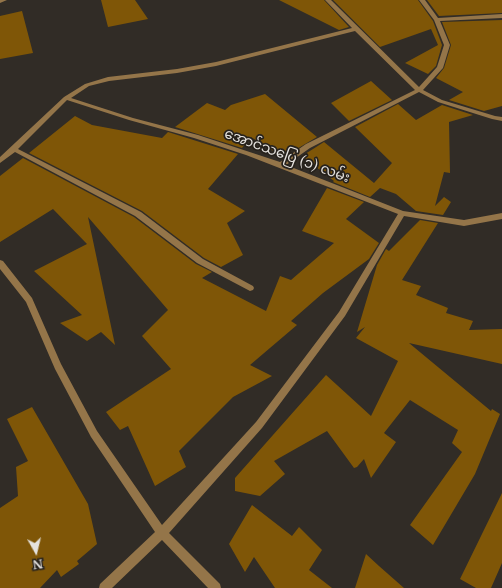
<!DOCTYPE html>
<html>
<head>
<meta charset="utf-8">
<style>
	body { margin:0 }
	#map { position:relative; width:502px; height:588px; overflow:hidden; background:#312c26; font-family:"Libre Baskerville",serif }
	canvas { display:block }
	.north { position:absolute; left:16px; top:532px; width:40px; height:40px; -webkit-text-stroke:3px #27221c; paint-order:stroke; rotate:172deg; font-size:11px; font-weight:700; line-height:16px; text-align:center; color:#e5e2de }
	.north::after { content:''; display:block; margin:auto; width:14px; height:18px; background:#e5e2de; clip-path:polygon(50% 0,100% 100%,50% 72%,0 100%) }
</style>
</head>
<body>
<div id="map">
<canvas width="502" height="588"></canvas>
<div class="north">N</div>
</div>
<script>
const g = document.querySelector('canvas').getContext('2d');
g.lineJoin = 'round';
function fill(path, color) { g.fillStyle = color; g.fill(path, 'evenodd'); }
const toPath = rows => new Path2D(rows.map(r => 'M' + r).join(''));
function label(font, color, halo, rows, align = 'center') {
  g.font = font + ' "Libre Baskerville","Noto Sans Myanmar",serif'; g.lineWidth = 3.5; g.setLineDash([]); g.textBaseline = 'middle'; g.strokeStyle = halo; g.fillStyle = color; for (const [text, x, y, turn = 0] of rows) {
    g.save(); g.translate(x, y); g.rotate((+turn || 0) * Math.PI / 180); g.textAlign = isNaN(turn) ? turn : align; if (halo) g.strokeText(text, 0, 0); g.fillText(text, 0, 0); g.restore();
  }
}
fill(toPath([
	[101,0,135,0,148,19,108,27],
	[279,0,324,0,349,27,339,30],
	[333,0,418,0,433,21,442,45,436,66,428,74,405,63,438,45,431,29,380,47],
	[427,0,502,0,502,13,439,16],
	[22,11,33,53,0,59,0,16],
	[502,20,502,106,484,111,449,100,463,92,436,78,444,68,451,45,442,22],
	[371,81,392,100,349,121,331,103],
	[265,94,317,137,295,150,292,148,280,155,251,137,242,148,175,127,207,103,225,110,231,105],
	[398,104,416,120,442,105,473,115,449,122,450,173,444,172,435,206,444,197,451,202,443,215,416,211,396,194,380,188,370,197,333,182,334,181,302,156,324,142,374,183,392,163,355,127],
	[75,116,92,125,162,138,168,132,238,154,208,189,245,211,227,223,243,255,221,267,204,258,142,211,29,153],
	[23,158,134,217,196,264,212,272,202,278,266,311,280,276,291,280,334,243,302,231,327,188,364,202,346,219,379,243,369,259,323,293,291,321,297,325,250,365,272,376,233,397,179,451,186,467,155,486,128,426,120,430,106,412,171,369,142,336,168,310,88,217,115,345,101,332,87,341,60,323,82,315,34,271,87,244,53,209,0,242,0,176],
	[420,220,438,223,402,280,421,286,416,295,448,308,446,313,473,321,469,330,502,329,502,364,409,343,491,411,492,409,500,414,475,474,433,545,410,525,462,452,452,443,458,430,410,400,384,433,396,442,371,478,364,459,357,467,354,468,327,431,274,461,285,474,260,496,235,491,235,478,326,375,371,416,398,361,356,338,365,327,357,332,377,265,386,249,389,251],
	[32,407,88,504,97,544,77,561,79,564,61,577,57,570,40,588,0,588,0,508,18,496,16,467,28,461,7,419],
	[502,493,502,563,491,588,476,588,460,579],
	[252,505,292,536,299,527,322,550,309,570,332,588,275,588,254,557,245,572,229,544],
	[366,554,379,566,404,588,355,588]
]), '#7f5607');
fill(toPath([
	[0,0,7,0,0,3,0,0],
	[325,0,331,0,419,87,437,67,444,45,434,20,419,0,425,0,438,18,502,14,502,18,440,21,450,45,443,68,423,90,442,100,495,116,502,117,502,121,492,119,438,102,419,92,310,148,286,165,403,211,464,220,502,213,502,219,464,226,404,216,345,316,262,428,169,533,220,584,221,588,208,588,162,540,112,588,99,588,100,584,155,532,91,437,55,369,26,302,0,269,0,260,3,261,32,298,61,364,97,431,162,525,256,422,339,312,398,214,246,155,194,138,129,120,67,100,18,149,141,212,203,259,253,286,254,288,253,290,250,291,197,263,135,216,15,152,0,163,0,157,64,97,85,84,108,77,177,69,216,62,352,28,325,0],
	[355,31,415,90,306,144,280,162,198,135,133,118,71,98,89,86,109,81,177,73,216,66,355,31]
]), '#947549');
label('14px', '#e5e2de', '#27221c', [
	["အောင်သပြေ (၁) လမ်း",287,156,20]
]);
</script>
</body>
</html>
